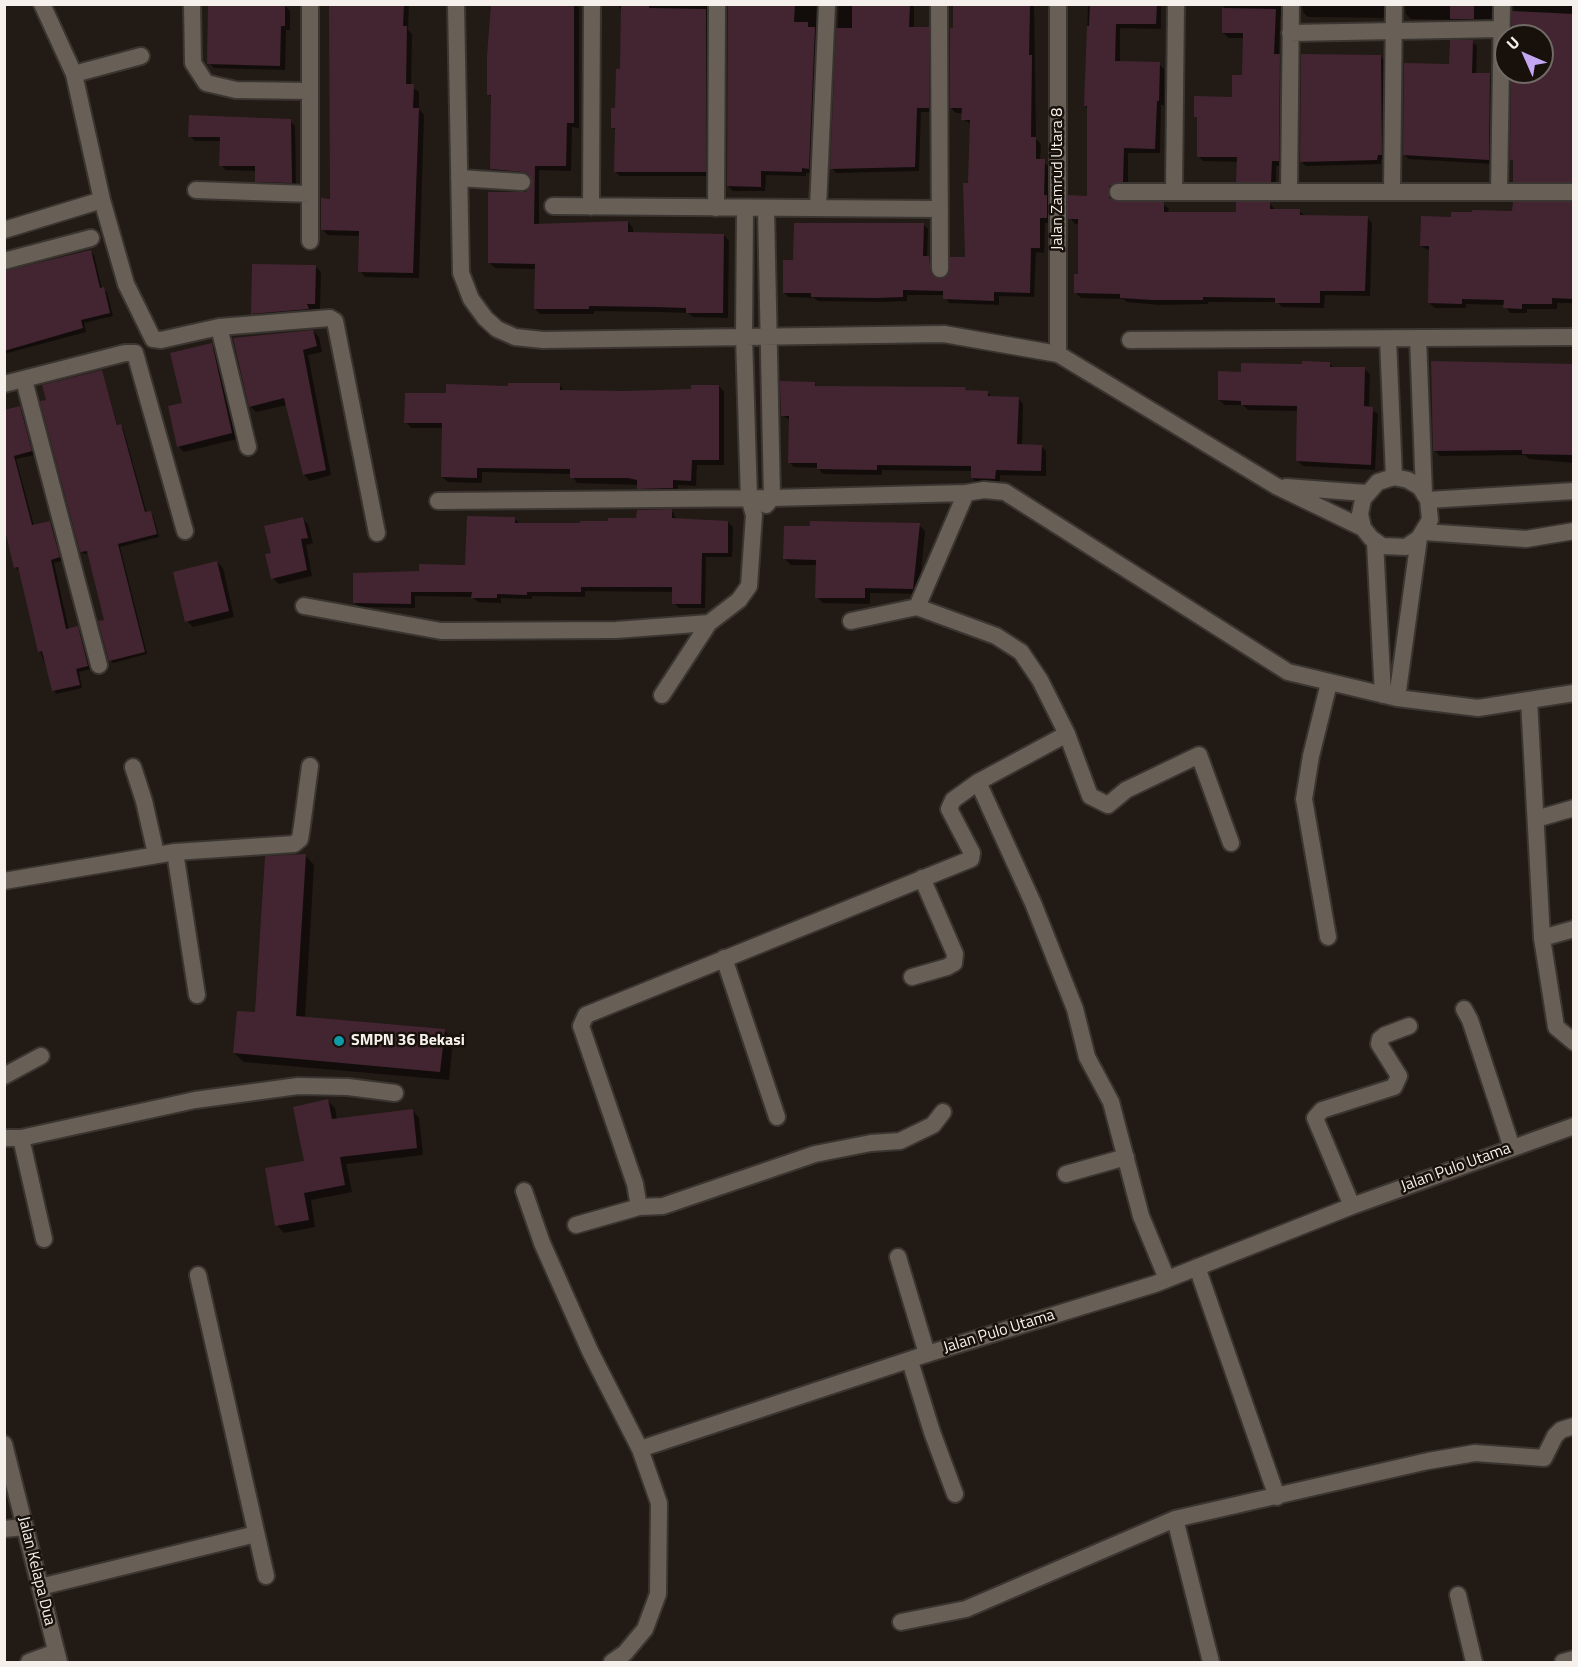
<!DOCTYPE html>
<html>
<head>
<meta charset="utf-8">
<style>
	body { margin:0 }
	#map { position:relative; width:1578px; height:1667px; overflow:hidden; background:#221a14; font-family:"Titillium Web",sans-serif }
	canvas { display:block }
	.frame { position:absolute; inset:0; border:6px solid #f5f0eb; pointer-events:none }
	.north { position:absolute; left:1494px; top:24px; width:60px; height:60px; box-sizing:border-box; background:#18110b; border:2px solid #706a65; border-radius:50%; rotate:315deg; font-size:16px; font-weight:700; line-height:24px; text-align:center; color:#f5f0eb }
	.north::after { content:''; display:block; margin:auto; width:21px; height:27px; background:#c3a7f2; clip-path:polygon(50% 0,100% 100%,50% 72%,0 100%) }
</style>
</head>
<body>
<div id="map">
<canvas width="1578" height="1667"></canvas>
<div class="frame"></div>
<div class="north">U</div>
</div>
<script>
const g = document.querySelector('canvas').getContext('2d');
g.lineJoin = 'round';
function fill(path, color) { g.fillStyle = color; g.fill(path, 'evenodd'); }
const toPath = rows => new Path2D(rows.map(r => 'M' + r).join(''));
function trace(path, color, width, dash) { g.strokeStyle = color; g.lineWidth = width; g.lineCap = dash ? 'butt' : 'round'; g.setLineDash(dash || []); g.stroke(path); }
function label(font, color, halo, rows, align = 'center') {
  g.font = font + ' "Titillium Web",sans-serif'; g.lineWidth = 5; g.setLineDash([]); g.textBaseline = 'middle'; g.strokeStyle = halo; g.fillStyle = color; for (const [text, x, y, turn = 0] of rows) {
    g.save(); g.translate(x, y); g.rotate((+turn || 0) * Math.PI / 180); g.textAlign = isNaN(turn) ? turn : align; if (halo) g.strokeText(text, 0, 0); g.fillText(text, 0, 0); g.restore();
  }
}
fill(toPath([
	[210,4,284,4,290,11,290,30,286,30,285,70,214,68,209,63],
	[330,4,409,4,408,30,412,34,411,86,419,92,419,109,424,115,419,278,365,277,360,271,360,236,328,235,322,229,331,200],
	[492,4,575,4,579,8,579,128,572,127,571,171,539,170,539,225,628,222,633,228,633,234,724,235,729,241,728,318,693,317,688,313,661,312,594,311,594,314,540,314,535,309,536,269,495,268,490,263,534,182,530,176,497,174,491,169,493,99,488,94,488,56],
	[617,4,712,4,710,176,620,176,615,171,616,131,612,127,621,70,622,11],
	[729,4,822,4,813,173,806,173,806,176,766,175,765,191,733,191,728,186],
	[839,4,914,4,914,29,928,29,933,34,933,112,921,112,919,171,836,173,832,168],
	[955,4,1034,4,1036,139,1041,144,1040,161,1049,166,1049,198,1052,201,1052,223,1045,223,1044,253,1036,252,1034,297,999,296,999,305,949,303,944,295,907,295,907,301,882,302,818,301,814,298,789,297,784,293,795,261,923,224,928,229,927,258,934,263,935,278,939,281,950,276,967,259,971,124,963,119,963,113,956,113,951,108],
	[1088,4,1161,4,1161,29,1120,28,1120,63,1159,64,1164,69,1164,105,1161,105,1160,153,1128,153,1128,187,1114,191,1114,202,1163,204,1169,209,1168,214,1237,214,1270,204,1275,209,1299,211,1305,216,1367,217,1372,223,1370,296,1325,295,1324,308,1282,307,1277,302,1208,302,1208,304,1159,305,1127,302,1123,299,1081,298,1076,293,1079,275,1080,224,1075,224,1070,218,1088,197,1088,109,1085,106],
	[1224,4,1287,4,1285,17,1280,17,1279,55,1285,61,1283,166,1276,166,1276,186,1243,186,1238,181,1238,162,1203,161,1198,156,1199,120,1196,116,1233,99,1243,76,1244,38,1229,38,1223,33],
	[1302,4,1389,4,1388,18,1308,17,1303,12],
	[1405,4,1497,4,1496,23,1457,24,1453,20,1411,19,1406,14],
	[1514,4,1574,4,1574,186,1520,186,1515,181,1515,163,1512,160,1513,72,1542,72,1542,36,1513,36],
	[1472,42,1477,46,1476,75,1490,75,1494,80,1493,164,1409,159,1404,155,1451,65],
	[1380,56,1385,61,1386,159,1381,159,1381,164,1306,166,1301,161],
	[290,121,295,126,296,187,261,186,256,181,256,171,226,170,221,165,221,141,195,141,190,136],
	[1574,204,1574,303,1557,303,1557,309,1527,309,1527,313,1510,313,1505,305,1466,304,1466,308,1435,308,1429,303,1430,251,1421,246,1452,219],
	[91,252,94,255,102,289,107,292,113,316,84,323,86,332,4,354,4,272],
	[315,266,321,272,320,309,312,309,313,315,258,319,252,313],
	[313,331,319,337,322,352,308,355,331,475,310,481,304,475,287,405,256,412,250,406],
	[212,345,218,351,237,439,184,452,178,446,184,404],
	[1329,363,1334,368,1364,369,1370,374,1369,408,1378,414,1375,470,1303,466,1297,460,1298,411,1248,410,1243,405,1225,405,1219,400,1243,373],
	[1574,364,1574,463,1529,459,1525,455,1440,456,1434,450,1524,365],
	[102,371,118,426,123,428,147,514,153,515,159,537,120,547,147,654,113,663,110,660,106,621,89,553,84,554,82,552],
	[814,383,819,388,965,389,968,392,987,392,993,398,1018,398,1023,404,1022,446,1041,446,1046,451,1046,476,1000,475,1000,483,978,483,972,478,972,471,882,470,882,475,823,474,818,468,794,467,789,462,791,421,782,415],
	[559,384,565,392,692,391,719,386,724,392,724,465,697,465,696,486,678,485,678,493,644,494,639,485,577,483,571,474,482,472,482,483,448,482,442,477,443,428,411,428,406,422,448,395],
	[4,405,7,411,20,408,23,412,35,455,16,459,34,526,50,522,53,526,62,561,54,563,69,630,77,628,81,631,91,669,79,672,82,688,56,694,40,651,19,571,15,567,4,530],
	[672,511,677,520,728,522,733,527,732,557,706,557,705,608,679,608,674,603,674,592,585,591,585,597,532,596,532,599,501,598,501,603,478,602,472,597,415,596,415,608,359,607,354,602,421,572,467,566,514,518,519,523,582,525,638,519],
	[302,518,308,524,313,543,306,545,312,576,279,584,273,578,272,554],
	[919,525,925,531,919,594,870,593,870,604,823,603,817,597,818,565,791,565,785,559],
	[217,562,223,568,234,617,193,627,187,621],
	[305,855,314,865,305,1018,444,1030,453,1039,449,1080,244,1062,234,1053,256,1014],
	[328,1101,335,1108,337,1120,412,1110,419,1118,423,1155,346,1164,352,1192,311,1200,315,1227,284,1233,277,1225,306,1162]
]), '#0007');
fill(toPath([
	[208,4,285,5,285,26,281,26,280,66,207,64],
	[329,4,404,4,403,26,407,26,406,84,414,84,413,108,419,108,413,273,358,272,359,231,321,230,321,198,330,199],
	[491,4,574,4,574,123,567,123,566,166,535,166,534,224,628,221,628,232,724,234,723,313,686,313,686,308,655,307,589,306,589,309,534,309,535,264,488,263,488,192,526,192,532,182,528,174,523,172,490,169,491,95,487,95,487,56],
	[621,4,649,4,649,8,706,9,706,172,614,172,615,128,611,128,611,108,615,108,616,69,620,69],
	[728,4,795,4,794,22,808,22,808,27,815,27,809,169,802,168,802,172,761,171,761,187,727,186],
	[852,4,910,4,909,27,929,27,929,108,917,108,915,167,830,169,836,28,852,28],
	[953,4,1030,4,1029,55,1032,55,1031,137,1036,137,1036,159,1045,159,1044,195,1047,195,1047,218,1040,218,1040,248,1031,248,1030,293,994,292,994,301,943,299,943,291,903,290,903,297,876,298,811,297,811,293,783,293,783,260,793,260,794,223,924,223,923,256,929,256,931,274,939,279,949,274,950,257,965,257,963,183,968,183,970,120,961,120,962,108,950,108,950,28,953,28],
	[1090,4,1157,4,1156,24,1116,24,1115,61,1160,62,1159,101,1157,101,1155,149,1124,148,1123,182,1109,186,1109,198,1118,202,1164,202,1164,212,1236,212,1236,202,1270,202,1270,209,1300,209,1300,215,1368,216,1365,291,1320,291,1320,303,1275,303,1275,298,1203,297,1203,300,1153,300,1120,298,1120,294,1074,293,1074,274,1078,274,1078,219,1068,219,1068,195,1087,196,1087,106,1084,106,1087,26,1089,26],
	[1450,4,1474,4,1474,19,1450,19],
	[1222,8,1276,9,1274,54,1280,54,1279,161,1272,161,1271,182,1236,182,1237,157,1197,157,1197,117,1194,117,1194,96,1232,97,1232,75,1242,75,1243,33,1222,33],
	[1512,11,1574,14,1574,182,1513,182,1513,160,1510,160,1511,74,1542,72,1542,36,1512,36],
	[1450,40,1473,40,1472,73,1490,73,1489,160,1403,155,1404,63,1449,64],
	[1301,54,1381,55,1382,155,1378,155,1377,160,1300,162],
	[189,115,291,119,292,183,255,182,255,166,219,166,220,137,188,137],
	[1513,202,1574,202,1574,299,1552,298,1552,304,1522,304,1522,309,1503,308,1504,300,1462,299,1462,304,1428,303,1429,246,1420,246,1421,216,1451,217,1451,212,1472,212,1472,210,1512,211],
	[91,250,100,288,104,287,110,313,81,320,83,328,4,351,4,271],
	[252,264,316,265,315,304,307,304,309,309,251,314],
	[313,330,317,346,303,350,326,470,303,475,284,398,249,407,233,338],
	[212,343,232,433,177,447,168,406,182,403,170,353],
	[1302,361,1330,362,1330,367,1365,367,1364,406,1373,407,1371,465,1296,461,1297,406,1241,405,1241,401,1218,400,1218,371,1241,372,1241,363,1302,364],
	[1431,361,1574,364,1574,455,1522,454,1522,450,1433,451],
	[102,370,117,425,121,424,145,512,151,511,157,534,118,544,145,652,109,661,98,621,104,620,87,551,80,552,40,401,46,400,42,385],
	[780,381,815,382,815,386,966,387,965,390,988,391,988,396,1019,397,1017,444,1042,445,1041,471,996,470,995,479,971,478,971,466,877,465,877,470,817,469,817,463,788,463,789,416,781,416],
	[508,383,560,383,560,390,625,391,691,389,691,385,719,385,719,460,692,460,691,481,673,480,673,488,637,489,637,480,628,478,570,478,570,469,477,468,477,478,441,477,442,423,404,423,405,393,446,393,446,384,508,386],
	[20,406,32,451,14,456,32,525,50,521,60,557,51,560,66,629,78,626,88,666,76,669,80,685,52,691,42,651,38,652,18,567,14,568,4,527,4,410],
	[672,509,672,518,728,521,728,553,702,553,701,604,672,604,672,587,581,587,581,592,527,592,527,595,497,594,497,598,471,598,472,592,411,592,411,604,353,603,353,573,419,571,419,564,465,565,467,516,515,517,515,523,580,523,580,521,608,521,608,518,636,518,637,510],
	[303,517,308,538,301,539,307,570,271,579,265,554,271,553,264,526],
	[810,521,920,523,913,589,865,588,865,598,815,598,816,560,783,559,784,526,810,526],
	[217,561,229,611,185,622,173,572],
	[306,854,296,1016,445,1029,440,1072,233,1053,237,1011,255,1012,265,856],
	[328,1099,332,1119,413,1109,417,1148,340,1157,345,1185,304,1193,309,1220,275,1226,265,1168,304,1161,293,1107]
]), '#432532');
const minor = toPath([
	[42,4,74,74,102,200,126,284,153,339,161,340,219,327,330,318,335,321,377,533],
	[192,4,193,63,206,83,236,90,310,91],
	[456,4,461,273,471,299,485,318,497,329,515,337,543,340,944,334,1058,354,1276,486,1363,528,1371,538,1382,546,1406,547,1419,538,1430,520,1428,500,1420,487,1408,480,1394,477,1378,482,1363,499,1360,514,1363,528],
	[939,4,940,269],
	[1058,4,1058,354],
	[1290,33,1501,29],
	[74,74,141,56],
	[459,178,522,182],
	[196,190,309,194],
	[1118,192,1574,192],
	[1174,192,1176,4],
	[1289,192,1291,4],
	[1392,192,1394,4],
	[1499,192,1502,4],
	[553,206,940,209],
	[591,207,592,4],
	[716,208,717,4],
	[818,208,827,4],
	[4,230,102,200],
	[310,241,310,4],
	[4,261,91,238],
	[219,327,248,447],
	[1418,338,1424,493],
	[1388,339,1394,477],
	[1130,340,1574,337],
	[24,380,99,665],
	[4,384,125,353,135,353,185,531],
	[1286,487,1366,493],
	[966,493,917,607,996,636,1021,652,1040,680,1067,734,1090,796,1108,805,1126,790,1199,755,1231,843],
	[1428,500,1574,491],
	[438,501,772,498,966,493,984,490,1005,492,1288,672,1397,698,1478,708,1574,693],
	[766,505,772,498,766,208],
	[1424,532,1526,539,1574,531],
	[1375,542,1383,695],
	[304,606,441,631,616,630,709,623],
	[851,621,917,607],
	[662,695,709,623,739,600,749,586,754,515,749,498,744,337,745,208],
	[1397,698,1419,538],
	[1529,700,1542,938,1556,1027,1574,1042],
	[133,767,144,801,156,854],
	[978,782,1033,903,1075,1009,1087,1057,1111,1102,1141,1216,1167,1279],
	[1536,819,1574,808],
	[175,852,197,995],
	[4,881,175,852,294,844,300,839,302,826,310,766],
	[1328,937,1304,799,1311,756,1329,683],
	[1542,938,1574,929],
	[724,958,777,1117],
	[912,977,947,967,954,963,955,954,922,878],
	[1464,1009,1470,1020,1512,1148],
	[4,1076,41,1056],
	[4,1138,21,1138,44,1239],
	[21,1138,195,1100,298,1086,348,1087,395,1093],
	[1066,1174,1126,1157],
	[524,1191,542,1243,590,1351,640,1449],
	[1352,1206,1315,1118,1322,1110,1394,1087,1399,1076,1379,1044,1380,1039,1385,1035,1409,1026],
	[639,1207,663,1206,815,1154,871,1143,900,1141,933,1125,943,1112],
	[576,1225,639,1207,635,1184,581,1026,586,1015,971,859,972,853,949,809,953,800,978,782,1067,734],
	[898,1257,927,1354],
	[1197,1267,1277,1497],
	[198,1275,266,1576],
	[910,1361,932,1432,955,1494],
	[1175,1519,1211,1662],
	[4,1529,25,1527],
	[40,1587,256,1534],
	[1458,1595,1474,1662],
	[901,1622,966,1609,1175,1519,1428,1461,1475,1453,1544,1458,1555,1436,1561,1430,1574,1426],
	[29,1662,56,1652],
	[612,1662,625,1653,645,1629,658,1594,659,1503,640,1449,927,1354,1155,1284,1352,1206,1574,1126],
	[1563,1662,1574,1659]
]);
const secondary = toPath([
	[4,1444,59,1662]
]);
trace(minor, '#3a3531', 20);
trace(secondary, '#3a3531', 20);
trace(minor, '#685f57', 16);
trace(secondary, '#685f57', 16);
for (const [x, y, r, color] of [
	[339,1041,6,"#0f9aa8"]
]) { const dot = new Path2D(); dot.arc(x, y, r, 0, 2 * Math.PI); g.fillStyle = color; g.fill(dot); trace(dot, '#18110b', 2); }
label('16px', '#f5f0eb', '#18110b', [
	["Jalan Zamrud Utara 8",1058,179,-90],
	["Jalan Pulo Utama",1456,1168,-20],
	["Jalan Pulo Utama",999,1332,-17],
	["Jalan Kelapa Dua",36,1571,76]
]);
label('bold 16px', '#f5f0eb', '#18110b', [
	["SMPN 36 Bekasi",351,1041]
], 'left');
</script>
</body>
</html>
